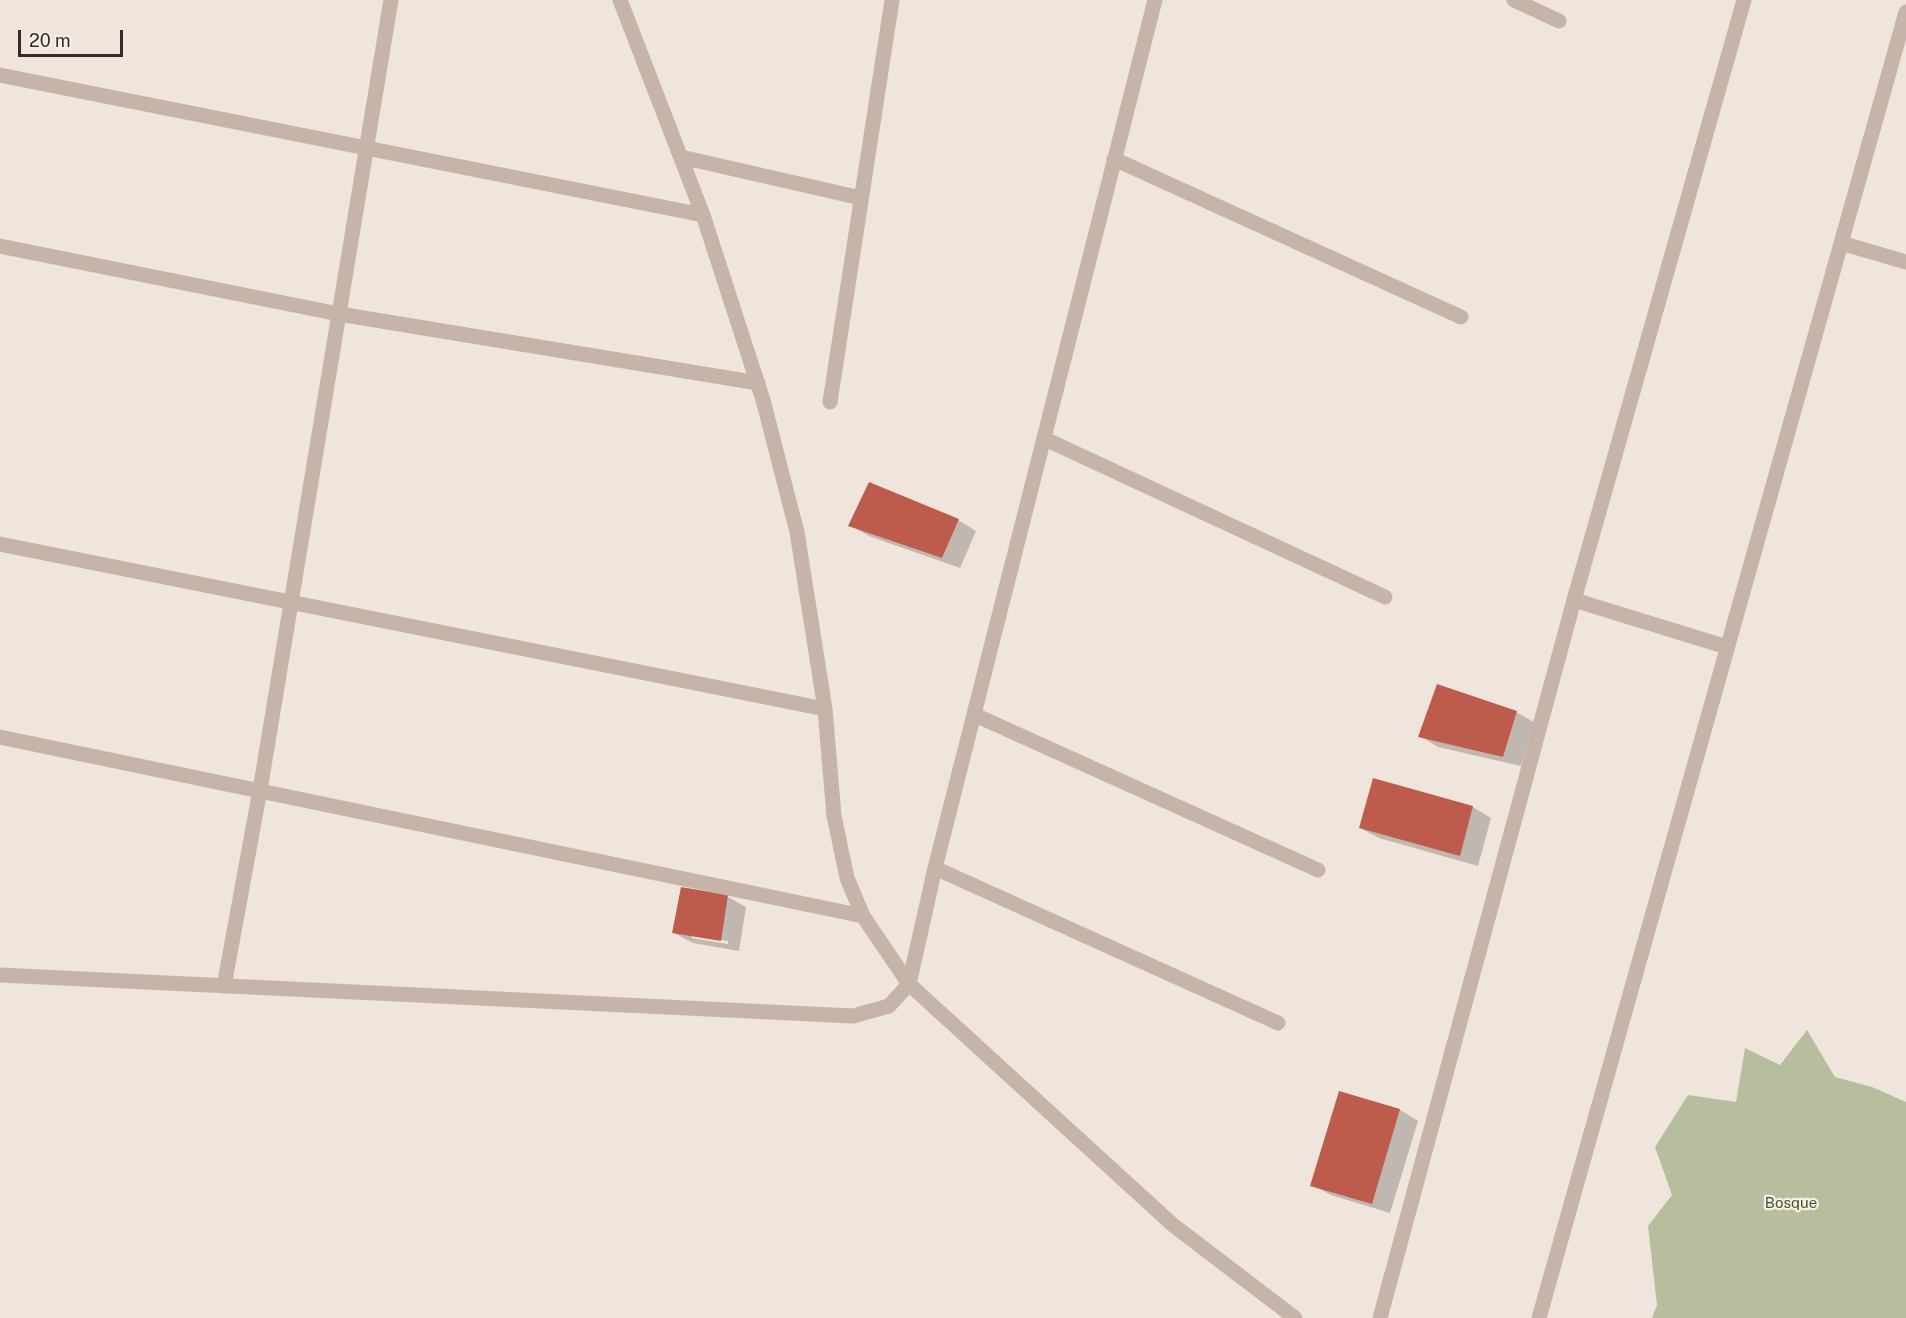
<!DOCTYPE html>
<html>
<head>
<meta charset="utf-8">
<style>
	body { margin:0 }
	#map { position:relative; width:1906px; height:1318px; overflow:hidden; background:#f0e5dc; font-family:"Public Sans",sans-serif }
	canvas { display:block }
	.scale { position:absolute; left:18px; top:30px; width:105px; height:27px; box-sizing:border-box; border:3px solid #352b28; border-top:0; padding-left:8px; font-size:18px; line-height:21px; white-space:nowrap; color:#352b28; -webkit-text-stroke:4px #f8efe8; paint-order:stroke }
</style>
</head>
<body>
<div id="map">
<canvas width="1906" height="1318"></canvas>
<div class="scale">20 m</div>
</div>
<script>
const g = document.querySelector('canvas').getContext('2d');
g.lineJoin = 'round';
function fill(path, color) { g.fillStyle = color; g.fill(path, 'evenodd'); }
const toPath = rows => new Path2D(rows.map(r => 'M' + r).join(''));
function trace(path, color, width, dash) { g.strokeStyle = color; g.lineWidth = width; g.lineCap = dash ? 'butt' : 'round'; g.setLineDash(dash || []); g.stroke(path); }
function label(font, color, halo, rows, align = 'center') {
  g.font = font + ' "Public Sans",sans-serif'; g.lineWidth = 4.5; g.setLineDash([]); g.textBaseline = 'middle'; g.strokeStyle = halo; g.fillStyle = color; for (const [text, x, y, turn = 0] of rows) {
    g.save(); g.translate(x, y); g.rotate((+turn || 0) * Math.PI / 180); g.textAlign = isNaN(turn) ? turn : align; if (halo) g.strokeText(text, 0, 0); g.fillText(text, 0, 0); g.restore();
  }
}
fill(toPath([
	[1807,1030,1835,1077,1872,1087,1906,1102,1906,1318,1652,1318,1657,1305,1648,1226,1672,1195,1655,1147,1688,1095,1736,1102,1745,1048,1780,1065]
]), '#b7be9d');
fill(toPath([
	[958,520,976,531,960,568,869,536,850,525],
	[1516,712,1534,722,1521,766,1438,747,1420,736],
	[1374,780,1473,807,1491,818,1478,866,1379,838,1360,828],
	[728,897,746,907,739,951,693,943,674,933],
	[692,935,728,941,728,944,692,938],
	[1340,1093,1400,1110,1418,1121,1390,1213,1331,1195,1312,1185]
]), '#0003');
fill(toPath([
	[869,482,959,519,942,558,848,526],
	[1437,684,1517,711,1503,757,1418,737],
	[1373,778,1473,806,1460,856,1359,828],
	[681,887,728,895,721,941,672,933],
	[1339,1091,1400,1109,1372,1204,1310,1186]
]), '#bd5c4d');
trace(toPath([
	[620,0,703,215,763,400,797,532,825,709,834,816,847,878,863,916],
	[1514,0,1559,21],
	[0,75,703,215],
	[681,157,861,198],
	[1114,159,1461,317],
	[1841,243,1906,262],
	[0,246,339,314,758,383],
	[830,402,892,0],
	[1045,439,1385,597],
	[0,544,825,709],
	[1574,600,1727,647],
	[975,715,1318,870],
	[0,737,863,916,909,984,1173,1225,1295,1318],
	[935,868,1278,1023],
	[0,975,853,1016,889,1006,909,984,935,868,1155,0],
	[224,986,260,790,391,0],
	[1380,1318,1574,600,1744,0],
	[1539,1318,1906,12]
]), '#c7b4a9', 15);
label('15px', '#48512e', '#f8efe8', [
	["Bosque",1791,1203]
]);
</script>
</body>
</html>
